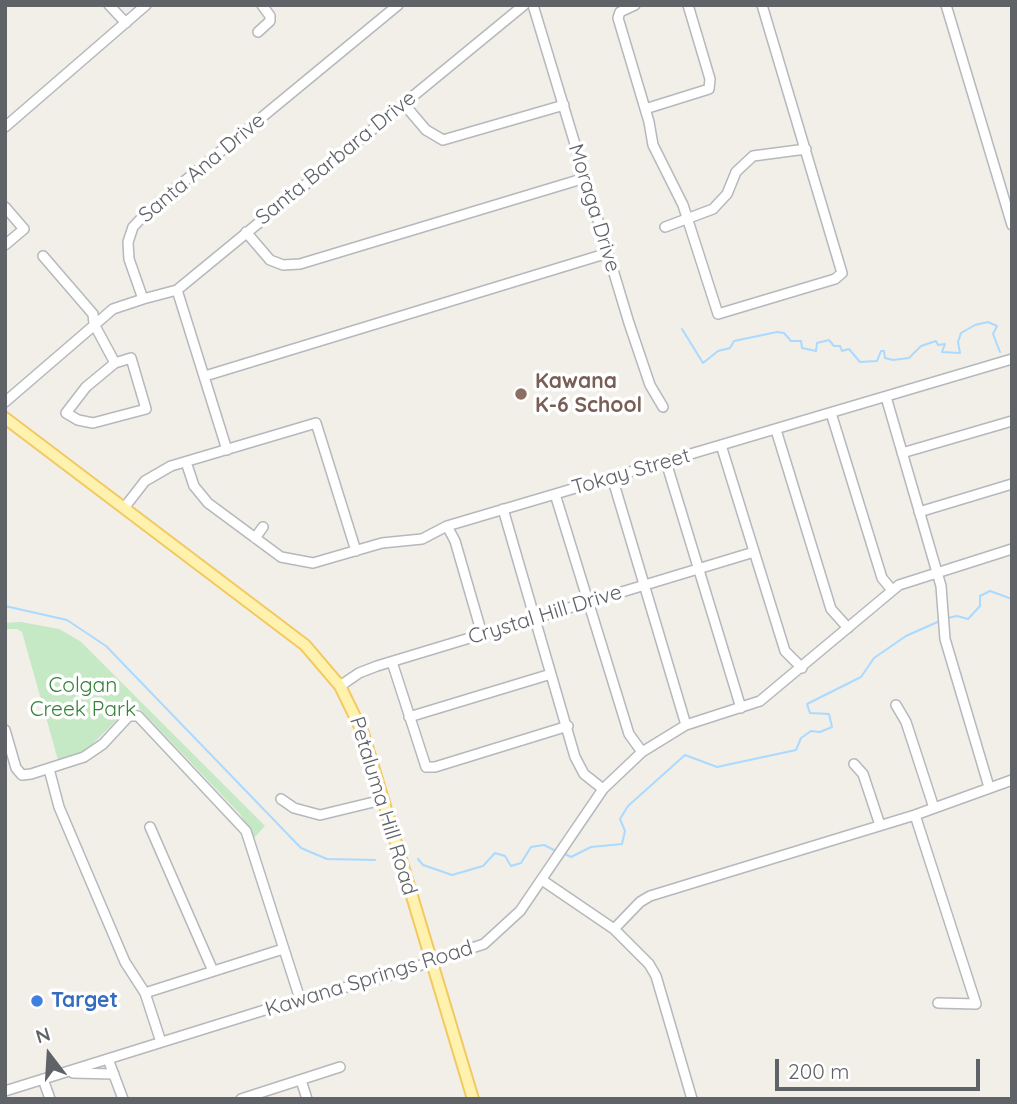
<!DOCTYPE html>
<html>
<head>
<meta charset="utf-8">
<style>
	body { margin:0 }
	#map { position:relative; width:1017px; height:1104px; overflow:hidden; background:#f1efe8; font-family:Quicksand,sans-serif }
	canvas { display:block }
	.frame { position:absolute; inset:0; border:7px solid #5f6368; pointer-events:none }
	.north { position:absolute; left:14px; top:1020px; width:70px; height:70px; -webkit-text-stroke:5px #fff; paint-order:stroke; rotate:343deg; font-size:19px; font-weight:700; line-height:28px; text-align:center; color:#5f6368 }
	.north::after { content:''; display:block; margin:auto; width:24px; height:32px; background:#5f6368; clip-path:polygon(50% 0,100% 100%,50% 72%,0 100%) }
	.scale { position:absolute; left:775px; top:1059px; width:205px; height:32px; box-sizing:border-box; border:4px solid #5f6368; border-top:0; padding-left:9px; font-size:21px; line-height:24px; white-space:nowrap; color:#5f6368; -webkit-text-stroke:5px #fff; paint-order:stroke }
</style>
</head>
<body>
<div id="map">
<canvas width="1017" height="1104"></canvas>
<div class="frame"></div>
<div class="north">N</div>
<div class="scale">200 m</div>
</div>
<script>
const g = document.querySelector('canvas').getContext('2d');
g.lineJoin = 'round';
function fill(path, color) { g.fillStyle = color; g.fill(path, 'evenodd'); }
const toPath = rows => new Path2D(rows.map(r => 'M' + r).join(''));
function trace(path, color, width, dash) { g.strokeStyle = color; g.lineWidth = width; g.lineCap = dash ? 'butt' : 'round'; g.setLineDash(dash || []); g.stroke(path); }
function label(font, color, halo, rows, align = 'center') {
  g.font = font + ' Quicksand,sans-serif'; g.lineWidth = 7; g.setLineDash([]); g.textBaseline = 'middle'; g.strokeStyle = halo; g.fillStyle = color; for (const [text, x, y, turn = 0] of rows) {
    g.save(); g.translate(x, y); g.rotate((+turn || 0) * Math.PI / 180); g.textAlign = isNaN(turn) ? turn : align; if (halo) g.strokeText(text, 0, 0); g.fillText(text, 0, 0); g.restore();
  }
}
fill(toPath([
	[21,622,59,629,80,641,265,826,254,838,240,814,136,705,125,708,118,719,86,750,58,760,22,632,17,629,5,629,5,623]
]), '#c5e8c5');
trace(toPath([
	[682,329,703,363,718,351,730,348,734,341,777,332,784,333,791,341,801,341,802,348,816,351,817,343,829,340,834,346,840,346,842,351,849,349,860,362,877,361,881,351,884,351,885,358,893,360,909,358,921,346,936,341,938,345,945,344,942,352,960,353,958,342,961,333,975,325,988,322,997,326,993,334,1000,352],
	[5,606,67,620,106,646,301,848,327,859,375,860],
	[947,618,957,616,968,619,980,606,980,596,990,591,1012,599],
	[565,854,571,857,591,847,622,844,625,831,620,819,628,806,685,755,717,767,796,750,801,738,811,731,820,732,832,727,829,714,810,713,807,704,861,677,874,658,906,636,942,620],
	[418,859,423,865,452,875,483,866,495,853,505,856,511,866,521,863,531,847,544,845,556,851]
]), '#aadaff', 2);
const minor = toPath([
	[109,5,126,23],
	[533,5,629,323,650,385,663,407],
	[635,5,620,12,618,18,649,122,653,145,683,205,718,314,835,279,842,273,762,5],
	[946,5,1012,225],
	[258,32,270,21,270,16,262,5],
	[403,103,426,130,443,140,564,105],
	[645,109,709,89,710,79,688,5],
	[5,127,146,5],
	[5,207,24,229,5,245],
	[665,227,713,209,727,194,736,172,753,156,806,149],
	[246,232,270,260,283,265,300,264,585,178],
	[43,256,93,314,94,324,115,363,86,387,66,413,78,420,93,423,146,409,131,358,115,363],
	[177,290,227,450],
	[143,299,177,290,524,5],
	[205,376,608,253],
	[886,397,941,586,945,639,989,787],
	[5,402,113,309,143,299,129,259,128,242,133,227,147,212,398,5],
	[831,413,882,578,892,590],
	[776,430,831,609,848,628],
	[721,445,785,651,802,668],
	[902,453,1012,421],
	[186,462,194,486,208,503,281,557,313,563,382,543,422,539,447,526,1012,359],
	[666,462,741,708],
	[612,477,686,725],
	[555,494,629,734,642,752],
	[124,508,145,481,171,466,316,423,356,551],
	[503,509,575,757,584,774,603,789],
	[919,512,1012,484],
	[447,526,455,541,482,634],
	[255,538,263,527],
	[392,662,426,767,435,767,568,726],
	[340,686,359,673,377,666,754,552],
	[896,705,906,722,934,808],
	[409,717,551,674],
	[5,730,16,768,22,775,31,774,84,757,103,744,129,716,138,716,246,831,300,999],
	[854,764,863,774,880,825],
	[49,769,59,807,125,962,145,993,161,1042],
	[281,799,294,808,320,815,382,800],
	[915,815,976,1004,938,1003],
	[150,827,213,971],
	[542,880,614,929,649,964,656,976,692,1099],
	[614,929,640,902,650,896,915,815,1012,780],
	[145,993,283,949],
	[108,1059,123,1099],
	[73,1073,114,1074],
	[43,1079,50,1099],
	[301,1080,307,1099],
	[5,1091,300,999,385,977,484,944,520,911,603,789,642,752,686,725,760,701,899,585,1012,549],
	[241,1099,340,1067]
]);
const major = toPath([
	[5,418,305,645,340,686,363,733,473,1099]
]);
trace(minor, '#b5b8bc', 12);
trace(major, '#f2c960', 14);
trace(minor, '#fff', 9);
trace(major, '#fff2af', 10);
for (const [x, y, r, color] of [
	[521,394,7,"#8d6e63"],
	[37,1001,7,"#3f7fe0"]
]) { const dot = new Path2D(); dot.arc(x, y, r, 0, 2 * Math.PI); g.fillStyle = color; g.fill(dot); trace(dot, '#fff', 2.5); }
label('21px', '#5f6368', '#fff', [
	["Santa Barbara Drive",336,158,-39],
	["Santa Ana Drive",202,168,-40],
	["Moraga Drive",594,208,73],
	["Tokay Street",631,472,-16],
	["Crystal Hill Drive",545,615,-17],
	["Petaluma Hill Road",383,806,73],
	["Kawana Springs Road",369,979,-17]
]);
label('bold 21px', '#785e54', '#fff', [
	["Kawana",535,382],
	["K-6 School",535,406]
], 'left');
label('21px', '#348238', '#fff', [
	["Colgan",83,686],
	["Creek Park",83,710]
]);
label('bold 21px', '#366cbe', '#fff', [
	["Target",51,1001]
], 'left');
</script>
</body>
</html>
